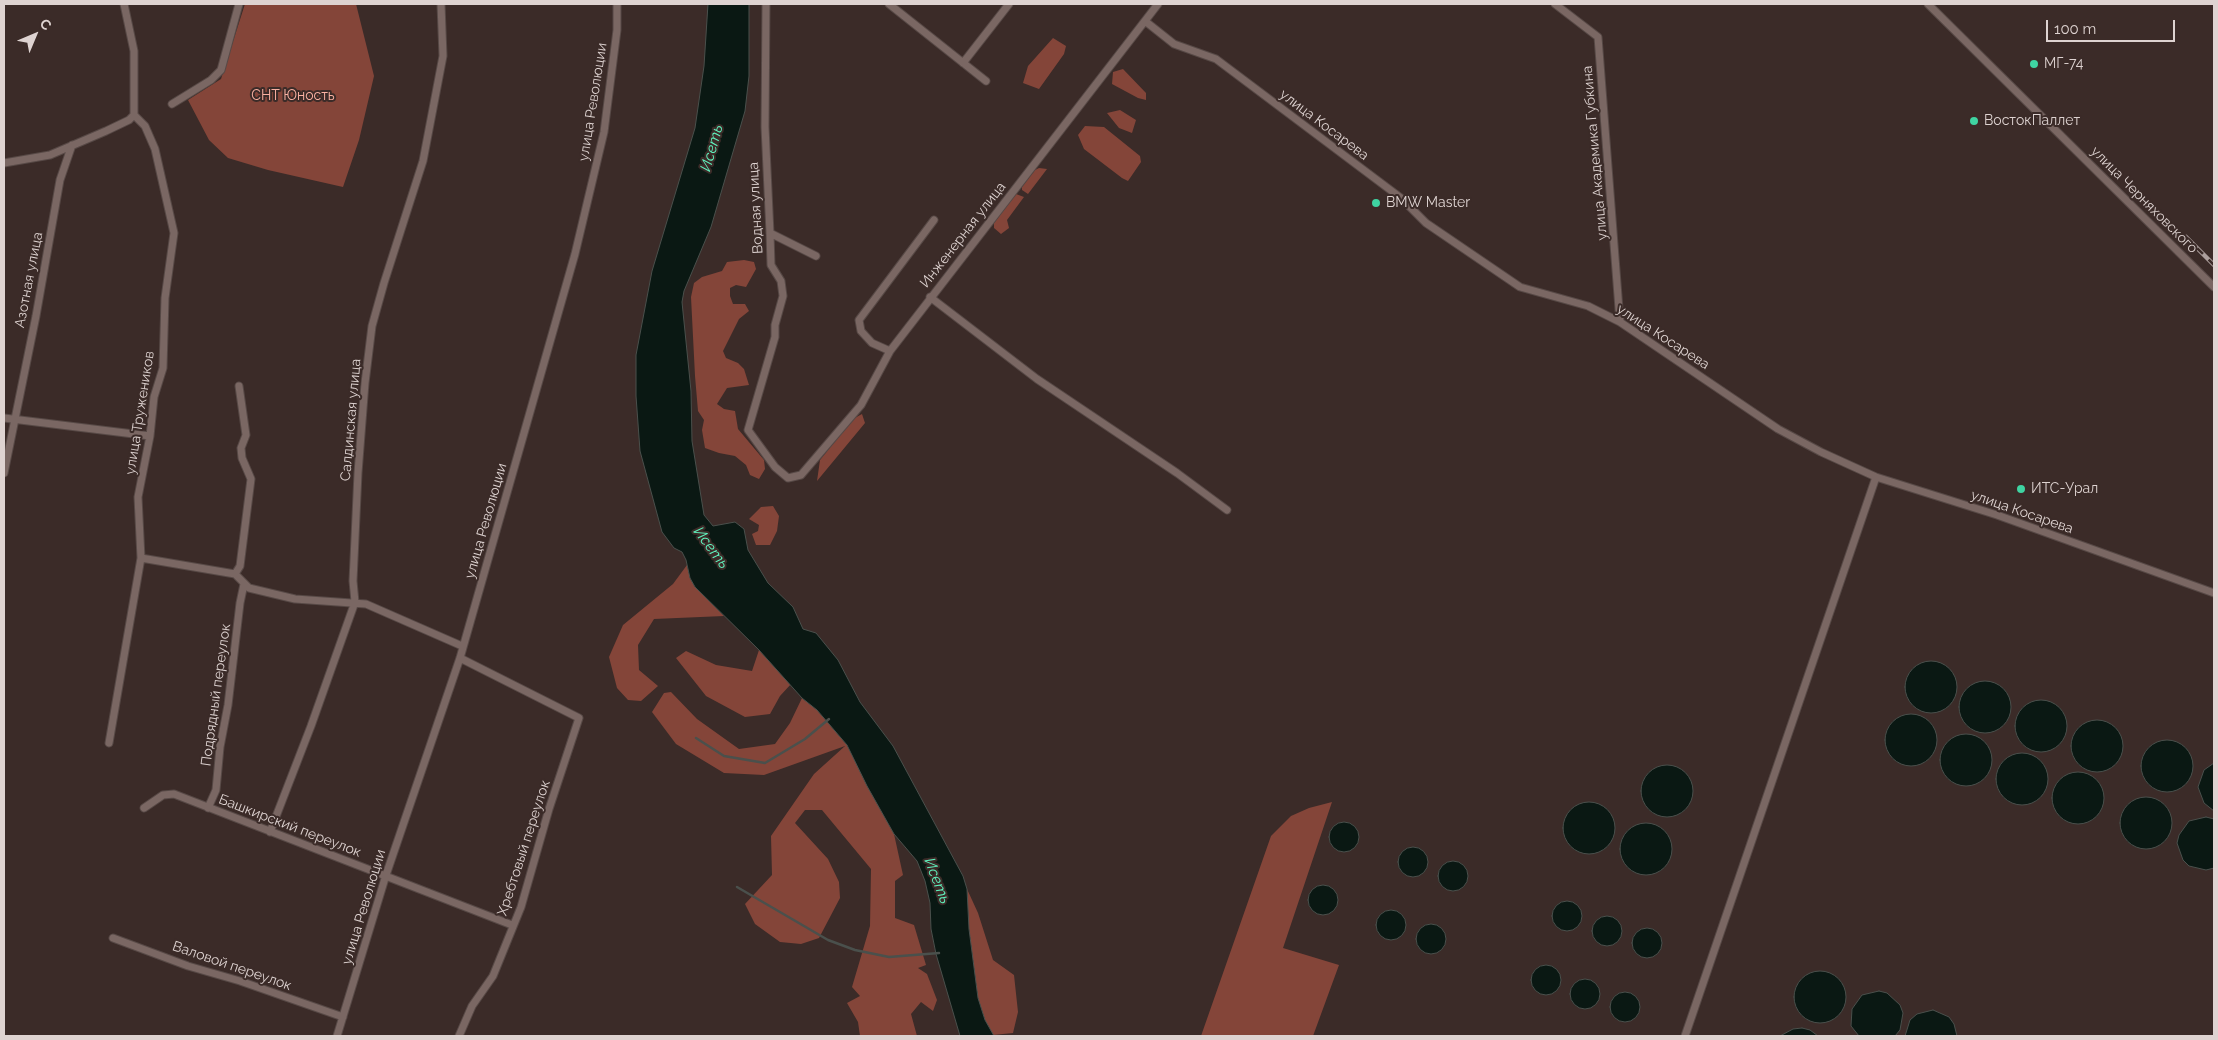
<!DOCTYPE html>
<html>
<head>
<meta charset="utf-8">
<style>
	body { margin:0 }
	#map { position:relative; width:2218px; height:1040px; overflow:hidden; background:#3b2b28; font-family:Raleway,sans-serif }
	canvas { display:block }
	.frame { position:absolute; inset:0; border:5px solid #ded3d1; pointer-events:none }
	.north { position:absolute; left:10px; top:10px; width:50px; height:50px; -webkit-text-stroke:4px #3b2b28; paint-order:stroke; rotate:45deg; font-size:14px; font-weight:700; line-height:20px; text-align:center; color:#ded3d1 }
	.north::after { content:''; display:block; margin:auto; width:18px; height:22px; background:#ded3d1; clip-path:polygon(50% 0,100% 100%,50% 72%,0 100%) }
	.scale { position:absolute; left:2046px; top:20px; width:129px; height:22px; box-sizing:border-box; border:2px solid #ded3d1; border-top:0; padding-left:6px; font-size:15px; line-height:18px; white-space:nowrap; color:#ded3d1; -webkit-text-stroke:4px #3b2b28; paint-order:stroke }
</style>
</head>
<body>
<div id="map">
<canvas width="2218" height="1040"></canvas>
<div class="frame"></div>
<div class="north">С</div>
<div class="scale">100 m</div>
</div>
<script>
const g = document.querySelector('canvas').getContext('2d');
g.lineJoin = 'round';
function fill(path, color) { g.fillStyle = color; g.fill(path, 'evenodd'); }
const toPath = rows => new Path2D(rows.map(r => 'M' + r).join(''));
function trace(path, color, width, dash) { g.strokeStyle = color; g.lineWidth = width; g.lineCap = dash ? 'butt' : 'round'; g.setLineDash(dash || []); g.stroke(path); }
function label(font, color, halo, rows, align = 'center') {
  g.font = font + ' Raleway,sans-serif'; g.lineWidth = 4; g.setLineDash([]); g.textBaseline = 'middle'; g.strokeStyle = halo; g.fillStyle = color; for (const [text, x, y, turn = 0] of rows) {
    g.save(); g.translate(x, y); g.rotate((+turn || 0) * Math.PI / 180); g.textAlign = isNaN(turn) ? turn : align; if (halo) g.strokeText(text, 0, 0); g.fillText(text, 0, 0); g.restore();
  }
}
fill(toPath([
	[245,4,356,4,374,76,359,140,343,187,268,170,228,158,209,140,188,100,221,79],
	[1053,38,1066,46,1064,54,1039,89,1023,83,1028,66],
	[1123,69,1146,93,1146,100,1138,98,1112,84,1113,72],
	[1120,110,1136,120,1132,133,1119,128,1107,113],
	[1085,126,1104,127,1140,156,1141,162,1128,181,1122,178,1084,149,1078,135],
	[1039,168,1047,169,1028,194,1022,190,1022,187,1035,170],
	[1016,194,1024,197,1007,220,1009,228,1001,234,994,228,994,223],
	[744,260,754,262,756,269,746,287,736,285,730,288,730,296,733,304,745,304,749,311,739,319,723,351,726,358,738,363,744,369,749,385,727,388,717,404,724,409,735,411,738,429,764,460,765,469,759,479,750,475,746,465,735,456,719,453,705,448,702,430,704,420,698,411,695,376,691,297,694,283,702,277,722,271,727,262],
	[862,414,865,423,817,481,820,460,853,419],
	[773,506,779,516,777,531,770,545,756,545,752,534,758,531,759,525,749,519,761,507],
	[687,565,690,578,695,587,724,616,654,619,638,645,639,670,658,686,641,701,628,700,617,688,609,657,623,625,673,584],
	[759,650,791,684,780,696,770,714,745,717,706,696,676,658,686,651,716,665,752,671],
	[671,692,697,719,739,749,775,744,790,723,802,698,817,710,847,745,894,834,903,875,895,881,895,918,914,925,926,965,918,968,927,974,937,1000,933,1011,921,1002,911,1014,917,1036,860,1036,858,1022,847,1003,860,996,852,987,870,926,871,869,822,810,805,810,795,823,828,859,839,882,840,898,819,938,801,944,780,942,755,924,745,904,772,875,771,836,814,774,845,746,764,775,724,773,676,744,652,712,664,693],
	[1332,802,1283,948,1339,965,1313,1036,1201,1036,1271,836,1291,816,1309,808],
	[967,889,978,913,993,960,1014,975,1018,1012,1013,1033,993,1035,985,1020,978,998,969,929]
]), '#844539');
const water = toPath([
	[708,4,749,4,749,76,745,111,711,227,684,291,682,302,691,391,692,441,704,515,713,526,735,522,744,529,748,550,768,583,793,607,803,629,816,633,838,660,860,702,893,746,963,876,967,889,969,929,978,998,985,1020,994,1036,960,1036,936,954,931,929,930,903,925,881,917,861,894,834,867,786,847,745,817,710,802,698,759,650,695,587,690,578,686,560,682,552,674,548,662,532,640,451,636,396,636,355,652,271,695,128,704,66,708,4],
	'1905 687a26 26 0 1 1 52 0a26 26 0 1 1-52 0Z',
	'1959 707a26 26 0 1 1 52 0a26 26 0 1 1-52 0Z',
	'2015 726a26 26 0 1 1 52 0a26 26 0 1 1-52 0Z',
	'1885 740a26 26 0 1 1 52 0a26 26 0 1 1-52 0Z',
	'2071 746a26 26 0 1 1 52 0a26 26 0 1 1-52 0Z',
	'1940 760a26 26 0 1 1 52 0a26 26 0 1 1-52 0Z',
	'2141 766a26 26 0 1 1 52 0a26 26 0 1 1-52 0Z',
	'1996 779a26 26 0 1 1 52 0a26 26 0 1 1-52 0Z',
	[2214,763,2214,811,2204,803,2198,787,2204,770,2214,763],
	'1641 791a26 26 0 1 1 52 0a26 26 0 1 1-52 0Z',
	'2052 798a26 26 0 1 1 52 0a26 26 0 1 1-52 0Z',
	'2120 823a26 26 0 1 1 52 0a26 26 0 1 1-52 0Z',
	'1563 828a26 26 0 1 1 52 0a26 26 0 1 1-52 0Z',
	[2206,817,2214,819,2214,868,2206,870,2189,866,2183,860,2177,843,2179,835,2189,821,2206,817],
	'1329 837a15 15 0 1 1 30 0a15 15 0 1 1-30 0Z',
	'1620 849a26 26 0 1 1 52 0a26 26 0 1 1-52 0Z',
	'1398 862a15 15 0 1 1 30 0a15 15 0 1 1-30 0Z',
	'1438 876a15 15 0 1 1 30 0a15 15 0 1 1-30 0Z',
	'1308 900a15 15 0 1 1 30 0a15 15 0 1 1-30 0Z',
	'1552 916a15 15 0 1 1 30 0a15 15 0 1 1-30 0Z',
	'1376 925a15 15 0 1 1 30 0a15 15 0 1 1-30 0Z',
	'1592 931a15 15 0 1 1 30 0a15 15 0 1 1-30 0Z',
	'1416 939a15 15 0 1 1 30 0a15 15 0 1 1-30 0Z',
	'1632 943a15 15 0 1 1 30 0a15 15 0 1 1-30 0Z',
	'1531 980a15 15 0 1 1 30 0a15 15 0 1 1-30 0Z',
	'1794 997a26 26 0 1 1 52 0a26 26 0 1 1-52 0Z',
	'1570 994a15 15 0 1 1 30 0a15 15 0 1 1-30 0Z',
	[1879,991,1887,993,1900,1005,1903,1013,1900,1030,1895,1036,1859,1036,1851,1026,1852,1009,1862,995,1879,991],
	'1610 1007a15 15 0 1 1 30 0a15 15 0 1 1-30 0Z',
	[1933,1010,1949,1017,1954,1024,1957,1036,1905,1036,1910,1020,1917,1014,1933,1010],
	[1802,1028,1810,1030,1818,1036,1780,1036,1793,1029,1802,1028]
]);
fill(water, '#0a1813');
trace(water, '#4a504c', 1);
trace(toPath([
	[696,738,724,756,765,763,805,739,829,719],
	[737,887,828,940,855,950,889,957,939,953]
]), '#4a504c', 2.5);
const minor = toPath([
	[766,4,765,127,770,233,771,265,781,281,783,296,775,325,775,337,748,430,775,467,788,478,801,475,861,405,890,351,1158,4],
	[889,4,986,81],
	[1555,4,1598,37,1620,322],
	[1928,4,2214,287],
	[1145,21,1174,44,1216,59,1401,198,1426,223,1520,287,1588,306,1620,322,1778,429,1821,452,1876,477,1997,515,2214,593],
	[963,63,1009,4],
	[172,104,211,80,221,70,239,4],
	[4,163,50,155,106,131,129,120,134,115],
	[770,233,816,256],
	[930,297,1037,379,1177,473,1227,510],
	[890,351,872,343,861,331,859,320,934,220],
	[4,418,150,436],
	[4,473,36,316,60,180,72,145],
	[141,558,235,574,249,588,295,599,366,604,462,646],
	[235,574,240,566,251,479,242,458,241,448,246,435,239,386],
	[109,743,141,558,138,497,150,436,154,397,163,368,165,298,174,233,155,149,145,126,134,115,134,51,124,4],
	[144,808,163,795,174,794,512,925],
	[208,808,216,790,220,747,228,705,240,603,244,584],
	[270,832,311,726,355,602,353,581,358,473,365,383,372,326,384,283,423,161,443,56,441,4],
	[113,938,188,966,240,981,343,1017],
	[337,1036,386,875,460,658,575,254,604,132,617,30,617,4],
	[459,1036,472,1006,493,976,521,907,549,809,579,718,460,658],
	[1685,1036,1876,477]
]);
trace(minor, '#574946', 9);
trace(minor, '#7a6763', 7);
const rail = toPath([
	[2186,237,2214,265]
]);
trace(rail, '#ac9f9d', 4.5);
trace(rail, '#3b2b28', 2.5, [8]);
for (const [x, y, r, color] of [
	[2034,64,5,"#3fd4a2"],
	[1974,121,5,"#3fd4a2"],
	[1376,203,5,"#3fd4a2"],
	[2021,489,5,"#3fd4a2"]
]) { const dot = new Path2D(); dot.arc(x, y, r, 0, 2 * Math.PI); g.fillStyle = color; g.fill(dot); trace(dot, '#3b2b28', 2); }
label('14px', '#ded3d1', '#3b2b28', [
	["МГ-74",2044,64],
	["ВостокПаллет",1984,121],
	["BMW Master",1386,203],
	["ИТС-Урал",2031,489]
], 'left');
label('14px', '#fab1a2', '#3b2b28', [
	["СНТ Юность",293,96]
]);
label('14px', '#ded3d1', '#3b2b28', [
	["улица Революции",593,102,-81],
	["улица Косарева",1324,125,37],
	["улица Академика Губкина",1595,153,-95],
	["улица Черняховского",2144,200,45],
	["Водная улица",756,208,-93],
	["Инженерная улица",963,235,-52],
	["Азотная улица",29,280,-79],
	["улица Косарева",1663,337,33],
	["улица Тружеников",140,413,-81],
	["Салдинская улица",351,420,-85],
	["улица Косарева",2022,512,19],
	["улица Революции",486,521,-74],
	["Подрядный переулок",216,695,-82],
	["Башкирский переулок",290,826,21],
	["Хребтовый переулок",524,848,-72],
	["улица Революции",364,907,-73],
	["Валовой переулок",232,966,19]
]);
label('italic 15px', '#60f4bf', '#3b2b28', [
	["Исеть",712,148,-74],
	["Исеть",711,548,53],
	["Исеть",937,881,69]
]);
</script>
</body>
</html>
